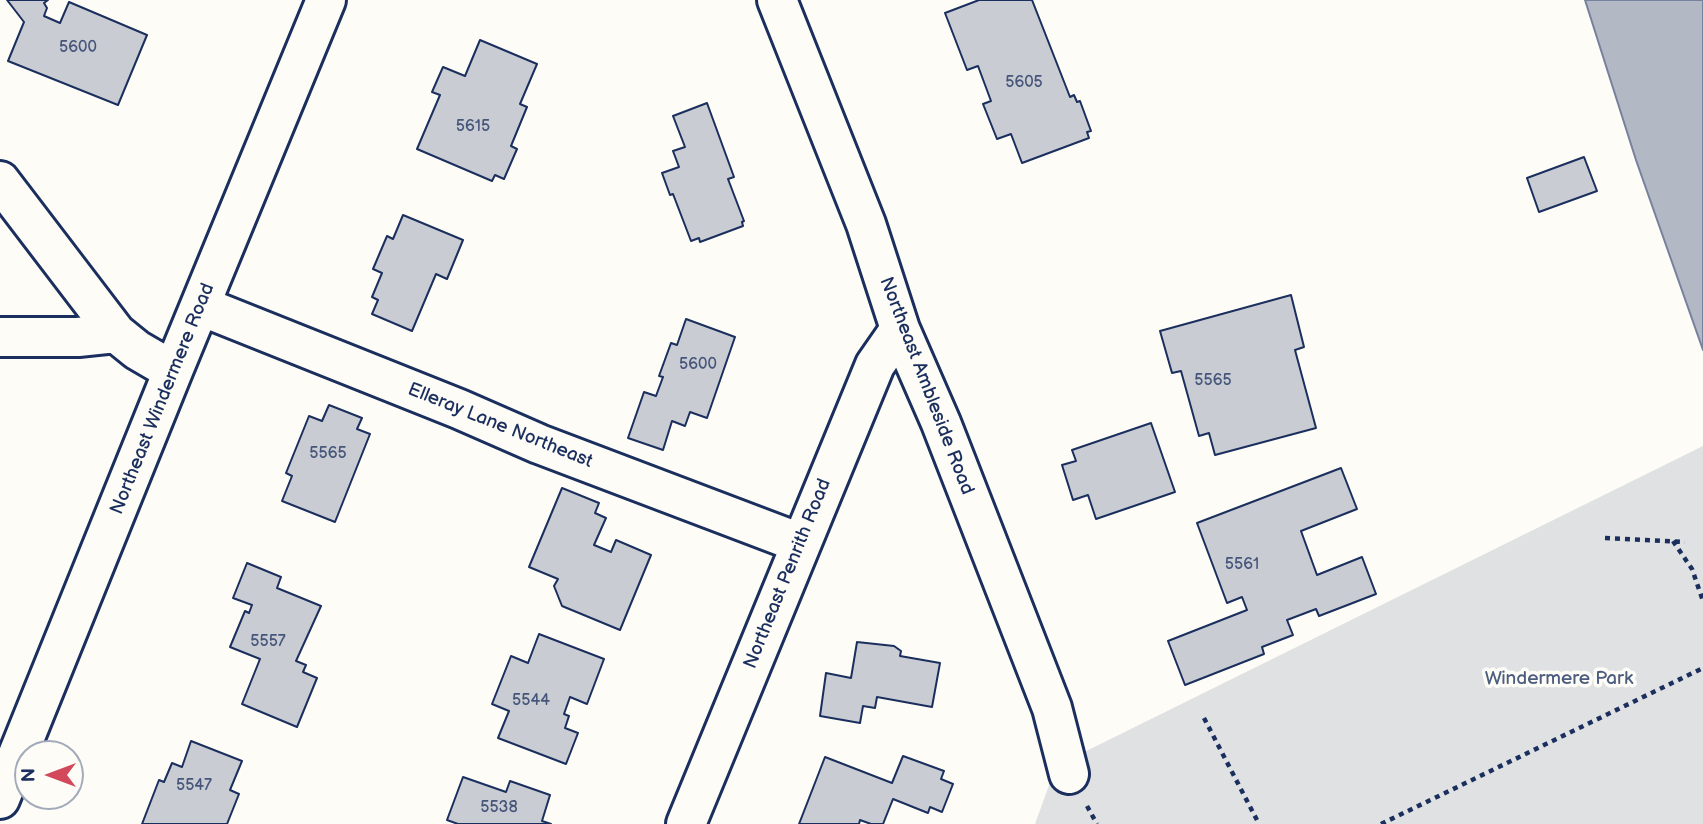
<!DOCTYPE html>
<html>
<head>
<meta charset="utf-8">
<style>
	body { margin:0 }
	#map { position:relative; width:1703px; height:824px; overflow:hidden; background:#fdfcf7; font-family:"Balsamiq Sans",sans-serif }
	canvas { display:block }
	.north { position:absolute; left:14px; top:740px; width:70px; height:70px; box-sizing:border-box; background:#fdfcf7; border:2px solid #a3aaba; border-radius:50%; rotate:270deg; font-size:19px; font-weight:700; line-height:28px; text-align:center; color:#1b2f5e }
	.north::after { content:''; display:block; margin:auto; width:24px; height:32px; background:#d1495b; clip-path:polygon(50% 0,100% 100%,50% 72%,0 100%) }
</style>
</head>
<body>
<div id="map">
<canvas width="1703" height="824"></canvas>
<div class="north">N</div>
</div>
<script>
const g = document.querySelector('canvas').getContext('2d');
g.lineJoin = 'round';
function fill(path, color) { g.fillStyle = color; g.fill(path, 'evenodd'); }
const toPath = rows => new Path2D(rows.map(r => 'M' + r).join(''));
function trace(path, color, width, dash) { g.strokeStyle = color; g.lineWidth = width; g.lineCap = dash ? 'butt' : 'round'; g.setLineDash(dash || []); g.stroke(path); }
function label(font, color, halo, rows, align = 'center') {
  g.font = font + ' "Balsamiq Sans",sans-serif'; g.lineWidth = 7; g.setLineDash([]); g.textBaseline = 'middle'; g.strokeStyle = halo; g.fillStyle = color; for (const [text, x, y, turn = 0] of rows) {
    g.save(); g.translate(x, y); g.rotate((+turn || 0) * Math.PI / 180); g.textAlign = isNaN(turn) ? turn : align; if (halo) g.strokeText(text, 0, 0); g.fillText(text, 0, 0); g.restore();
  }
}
fill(toPath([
	[1703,446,1703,824,1035,824,1056,766]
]), '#e0e1e3');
const water = toPath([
	[1585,0,1703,0,1703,350,1636,160,1585,0]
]);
fill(water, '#b3b8c5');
trace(water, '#76819c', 2);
const building = toPath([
	[7,0,48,0,44,3,47,8,44,16,60,23,69,2,147,35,118,105,8,61,24,22,7,0],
	[979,0,1032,0,1070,97,1074,95,1077,102,1080,101,1091,131,1087,132,1089,138,1022,163,1011,134,997,139,983,104,991,101,978,66,967,70,945,13,979,0],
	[480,40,537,64,520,104,527,107,511,146,517,149,504,179,495,175,492,181,417,149,440,95,432,92,443,67,465,76,480,40],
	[707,103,734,177,728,179,744,221,742,222,743,226,700,242,699,238,691,241,673,194,670,195,662,173,679,167,673,151,685,147,673,116,707,103],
	[1584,157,1597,191,1539,212,1527,178,1584,157],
	[403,215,463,240,447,279,436,274,412,331,372,314,378,300,372,297,382,273,373,269,387,236,393,239,403,215],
	[1291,295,1304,347,1295,350,1316,428,1215,455,1209,433,1199,436,1181,371,1172,373,1160,331,1291,295],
	[686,319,735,337,707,418,690,412,685,426,672,421,663,450,628,438,644,392,656,396,663,377,659,376,671,343,677,345,686,319],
	[329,405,362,418,357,429,370,434,335,522,282,501,292,476,286,473,309,416,322,421,329,405],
	[1151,423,1175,492,1096,519,1088,495,1073,500,1062,465,1076,461,1072,450,1151,423],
	[1341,468,1357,509,1301,531,1317,575,1362,557,1376,594,1319,616,1316,609,1287,620,1293,635,1262,647,1264,654,1185,685,1168,641,1247,610,1242,597,1227,603,1197,523,1341,468],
	[562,488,599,503,595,513,606,518,594,545,611,552,616,540,651,555,620,630,562,606,554,586,558,579,529,567,562,488],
	[247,563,281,577,277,588,321,606,296,661,306,665,303,672,317,678,297,727,242,704,260,659,230,647,245,611,249,613,252,605,233,598,247,563],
	[539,634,604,659,587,704,570,697,564,714,569,716,565,728,578,733,566,764,498,738,509,711,492,704,511,656,528,663,539,634],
	[857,642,894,646,901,651,900,656,940,663,932,707,877,697,875,708,863,706,860,723,820,716,826,673,851,678,857,642],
	[191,741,242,761,230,790,239,794,227,824,142,824,159,780,164,782,172,763,182,767,191,741],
	[903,756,944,771,941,779,953,784,942,812,930,807,928,813,893,799,883,824,871,824,860,820,859,824,799,824,825,757,892,783,903,756],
	[463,777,506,792,510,781,550,795,542,821,551,824,458,824,447,820,463,777]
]);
fill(building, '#c9ccd3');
trace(building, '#1b2f5e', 2);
const minor = toPath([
	[777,0,866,224,900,329,941,423,1052,708,1069,774],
	[0,181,116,333,137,350,173,371],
	[201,306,459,409,539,444,800,543],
	[0,337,78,337,116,333],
	[0,799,173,371,326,0],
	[686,824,875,365,900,329]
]);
trace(minor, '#1b2f5e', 44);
trace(toPath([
	[1605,538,1685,542],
	[1673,541,1692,569,1703,601],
	[1204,718,1259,824],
	[1087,806,1097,824],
	[1381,824,1703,668]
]), '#1b2f5e', 4.5, [5, 5]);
trace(minor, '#fdfcf7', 38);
label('16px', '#46567b', null, [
	["5600",78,48],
	["5605",1024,83],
	["5615",473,127],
	["5600",698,365],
	["5565",1213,381],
	["5565",328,454],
	["5561",1242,565],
	["5557",268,642],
	["5544",531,701],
	["5547",194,786],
	["5538",499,808]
]);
label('19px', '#1b2f5e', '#fdfcf7', [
	["Northeast Ambleside Road",926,386,69],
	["Northeast Windermere Road",163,399,-68],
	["Elleray Lane Northeast",500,426,22],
	["Northeast Penrith Road",788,574,-68]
]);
label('19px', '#4c5c7f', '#fdfcf7', [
	["Windermere Park",1559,679]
]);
</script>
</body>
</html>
